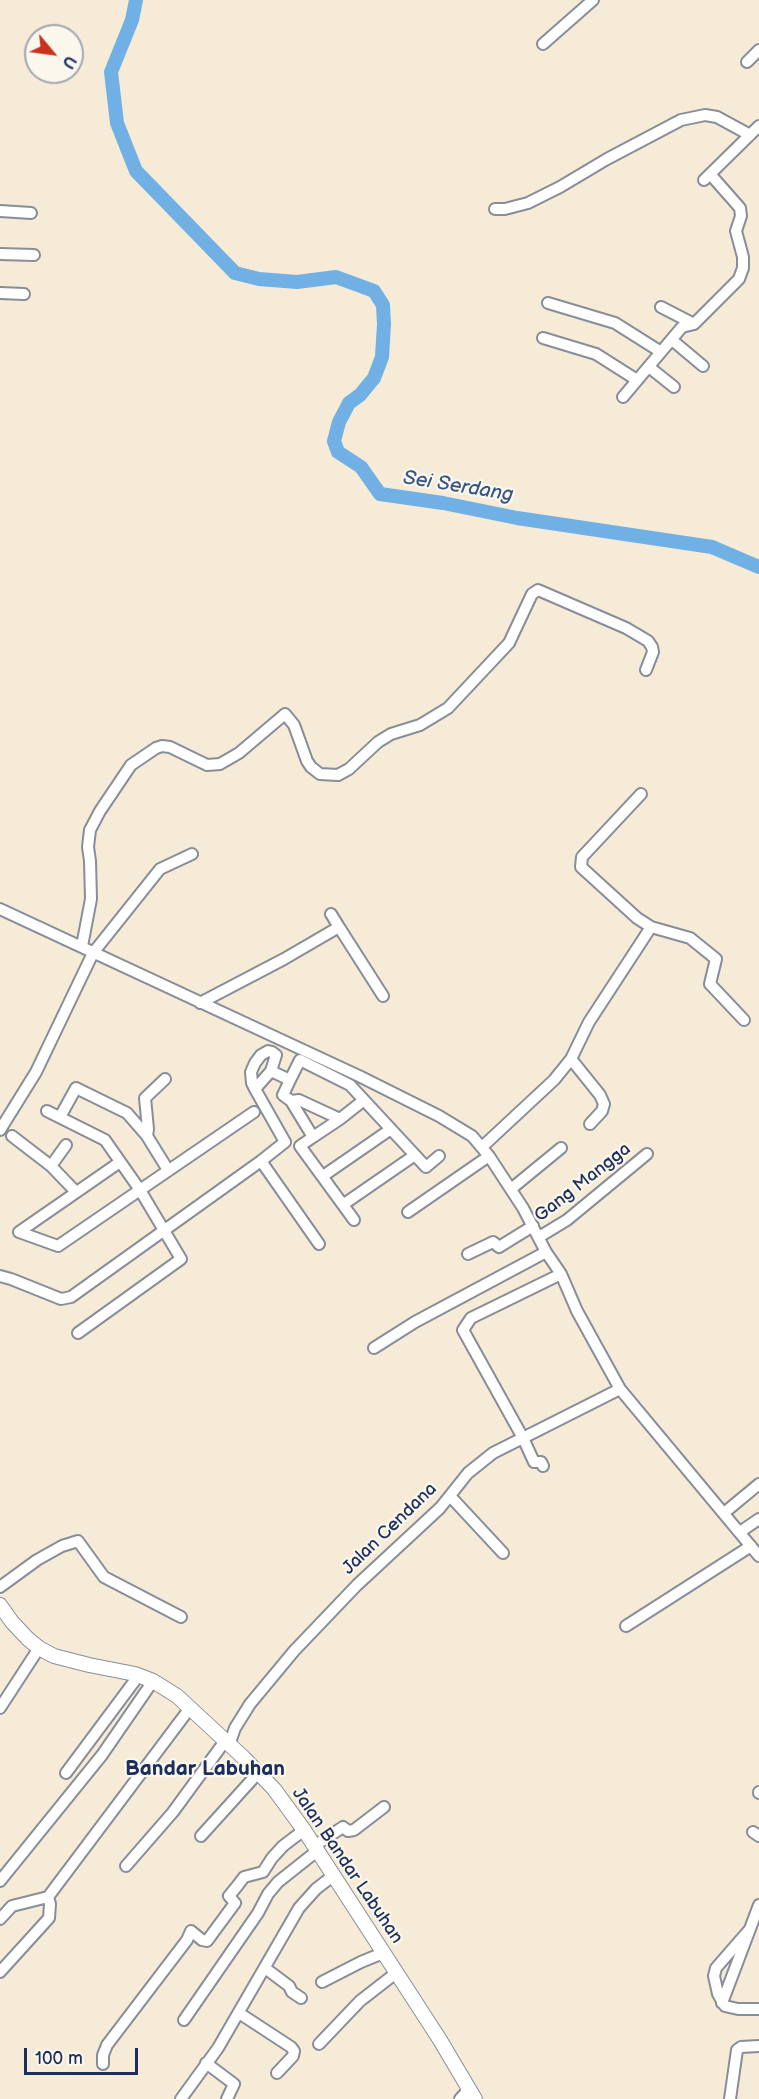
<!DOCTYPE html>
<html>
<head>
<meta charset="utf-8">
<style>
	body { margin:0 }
	#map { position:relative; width:759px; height:2099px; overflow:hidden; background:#f5ebd6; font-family:"Balsamiq Sans",sans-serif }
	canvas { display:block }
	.north { position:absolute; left:24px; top:24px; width:60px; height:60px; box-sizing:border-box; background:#fbf7ec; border:2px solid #a1a7b3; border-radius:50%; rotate:119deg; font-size:16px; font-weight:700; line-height:24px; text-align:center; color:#1b2f5e }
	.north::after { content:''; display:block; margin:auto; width:21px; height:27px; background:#c8321e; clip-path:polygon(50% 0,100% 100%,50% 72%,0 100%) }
	.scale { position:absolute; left:24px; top:2048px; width:114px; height:27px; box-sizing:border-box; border:3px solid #1b2f5e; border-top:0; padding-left:8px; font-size:18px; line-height:21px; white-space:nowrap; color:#1b2f5e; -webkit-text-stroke:4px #fbf7ec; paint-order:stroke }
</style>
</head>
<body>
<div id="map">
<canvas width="759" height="2099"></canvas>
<div class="north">U</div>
<div class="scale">100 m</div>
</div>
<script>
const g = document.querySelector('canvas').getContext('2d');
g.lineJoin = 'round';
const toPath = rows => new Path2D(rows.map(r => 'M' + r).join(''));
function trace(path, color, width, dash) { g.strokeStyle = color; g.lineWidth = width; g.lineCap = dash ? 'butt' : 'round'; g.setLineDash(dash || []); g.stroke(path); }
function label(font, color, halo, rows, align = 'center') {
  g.font = font + ' "Balsamiq Sans",sans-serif'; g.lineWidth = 4.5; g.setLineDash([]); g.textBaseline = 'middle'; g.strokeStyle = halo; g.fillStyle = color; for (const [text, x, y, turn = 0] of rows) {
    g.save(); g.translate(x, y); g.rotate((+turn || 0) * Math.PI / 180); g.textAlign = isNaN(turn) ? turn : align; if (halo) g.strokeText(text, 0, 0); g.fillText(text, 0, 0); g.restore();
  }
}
trace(toPath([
	[136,0,132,20,111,72,117,123,136,171,235,273,259,279,297,282,336,277,374,291,383,305,384,324,382,357,374,378,360,395,349,403,339,422,334,441,338,452,361,467,380,494,443,503,517,518,712,547,759,567]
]), '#70b0e4', 14);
const minor = toPath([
	[543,44,593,0],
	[747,62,759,50],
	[704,180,759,126],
	[495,209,505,209,528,203,560,187,607,159,681,120,705,115,717,117,750,135],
	[0,211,31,213],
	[0,254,34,255],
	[0,293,24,294],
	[548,303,615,323,661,352],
	[661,307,694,324],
	[543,338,596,354,637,380],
	[672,340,703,366],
	[649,367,674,387],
	[623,397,682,327,694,324,739,279,743,268,743,257,736,231,741,216,740,208,710,174],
	[641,794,582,857,581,867,637,918,651,927,690,938,716,959,710,984,744,1020],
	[0,909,359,1076,439,1116,472,1136,489,1156,523,1208,546,1252,561,1274,577,1311,620,1389,759,1556],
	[331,914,339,927],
	[82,946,91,899,90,861,88,847,90,830,100,811,131,765,156,748,162,746,170,747,207,765,220,764,239,753,285,714,294,725,307,761,311,767,320,774,338,775,349,769,378,742,391,734,420,725,448,708,509,643,532,594,538,590,626,628,648,641,652,647,653,652,646,670],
	[200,1003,284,959,339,927,383,996],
	[571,1059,600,1095,604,1104,602,1111,590,1124],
	[271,1071,290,1080,300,1060,350,1085,426,1167,439,1156],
	[290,1080,283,1095,291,1101,299,1100,340,1119,364,1100],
	[291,1101,313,1137,340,1119],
	[47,1111,105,1140,140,1190,181,1259,78,1333],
	[60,1117,76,1088,127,1113,147,1136,168,1170],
	[0,1130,36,1072,93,953,160,869,192,854],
	[12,1136,51,1166,76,1192],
	[147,1136,148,1129,145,1098,165,1079],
	[313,1137,300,1146,354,1220],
	[482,1147,554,1080,571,1059,589,1022,651,927],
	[261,1161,319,1244],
	[51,1166,66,1145],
	[323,1176,391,1129],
	[511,1189,561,1148],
	[344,1204,415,1155],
	[408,1212,489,1156],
	[19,1232,58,1246,254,1112],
	[19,1232,120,1162],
	[539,1237,567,1220,647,1154],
	[468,1254,493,1242,499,1247,533,1226],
	[0,1276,11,1279,61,1299,71,1297,261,1161,285,1142,255,1089,252,1083,251,1072,255,1063,261,1055,268,1051,272,1052,276,1055,271,1071,255,1089],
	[374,1348,415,1322,546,1252],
	[543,1466,541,1462,534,1462,523,1438,463,1330,471,1318,561,1274],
	[450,1496,503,1553],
	[724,1513,759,1484],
	[740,1532,759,1519],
	[0,1587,37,1560,62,1546,78,1541,104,1577,181,1617],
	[626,1626,751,1546],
	[0,1708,39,1648],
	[229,1745,235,1728,250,1704,294,1651,357,1585,440,1508,468,1473,493,1453,620,1389],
	[66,1773,139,1675],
	[759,1792,759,1793],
	[753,1832,759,1836],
	[201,1836,258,1773],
	[314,1846,343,1827,348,1831,354,1830,384,1807],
	[126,1866,173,1812,225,1741],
	[0,1881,102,1755,153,1681],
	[0,1919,12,1906,48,1897,190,1708],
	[750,1929,716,1968,714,1976,718,1994,725,2006,738,2009,759,2009],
	[265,1968,289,1986,292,1992,301,1998],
	[0,1972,49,1918,50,1904,48,1897],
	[322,1982,361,1962,383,1953],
	[722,2003,759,1905],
	[239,2013,291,2047,294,2051,293,2056,277,2073],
	[184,2020,258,1913,268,1894,278,1882,317,1851],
	[319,2044,360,2001,396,1973],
	[206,2063,234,2084,227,2099],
	[103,2064,103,2055,107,2045,187,1940,191,1931,202,1940,207,1941,235,1903,229,1896,238,1885,244,1877,263,1872,272,1858,283,1846,304,1830],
	[181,2099,218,2048,299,1908,316,1889,334,1875],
	[460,2099,469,2089],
	[730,2099,737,2050,741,2047,759,2046]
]);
const major = toPath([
	[0,1605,12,1622,28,1639,39,1648,54,1656,89,1665,135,1674,153,1681,177,1696,244,1758,274,1789,304,1830,440,2040,475,2099]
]);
trace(minor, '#888d9a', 14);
trace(major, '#888d9a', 16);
trace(minor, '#fff', 10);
trace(major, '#fff', 14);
label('18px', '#1b2f5e', '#fbf7ec', [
	["Gang Mangga",583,1183,-38],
	["Jalan Cendana",390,1529,-44],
	["Jalan Bandar Labuhan",347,1866,56]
]);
label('italic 20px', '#355686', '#fbf7ec', [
	["Sei Serdang",458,487,9]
]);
label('bold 21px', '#1b2f5e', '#fbf7ec', [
	["Bandar Labuhan",205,1770]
]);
</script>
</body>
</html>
